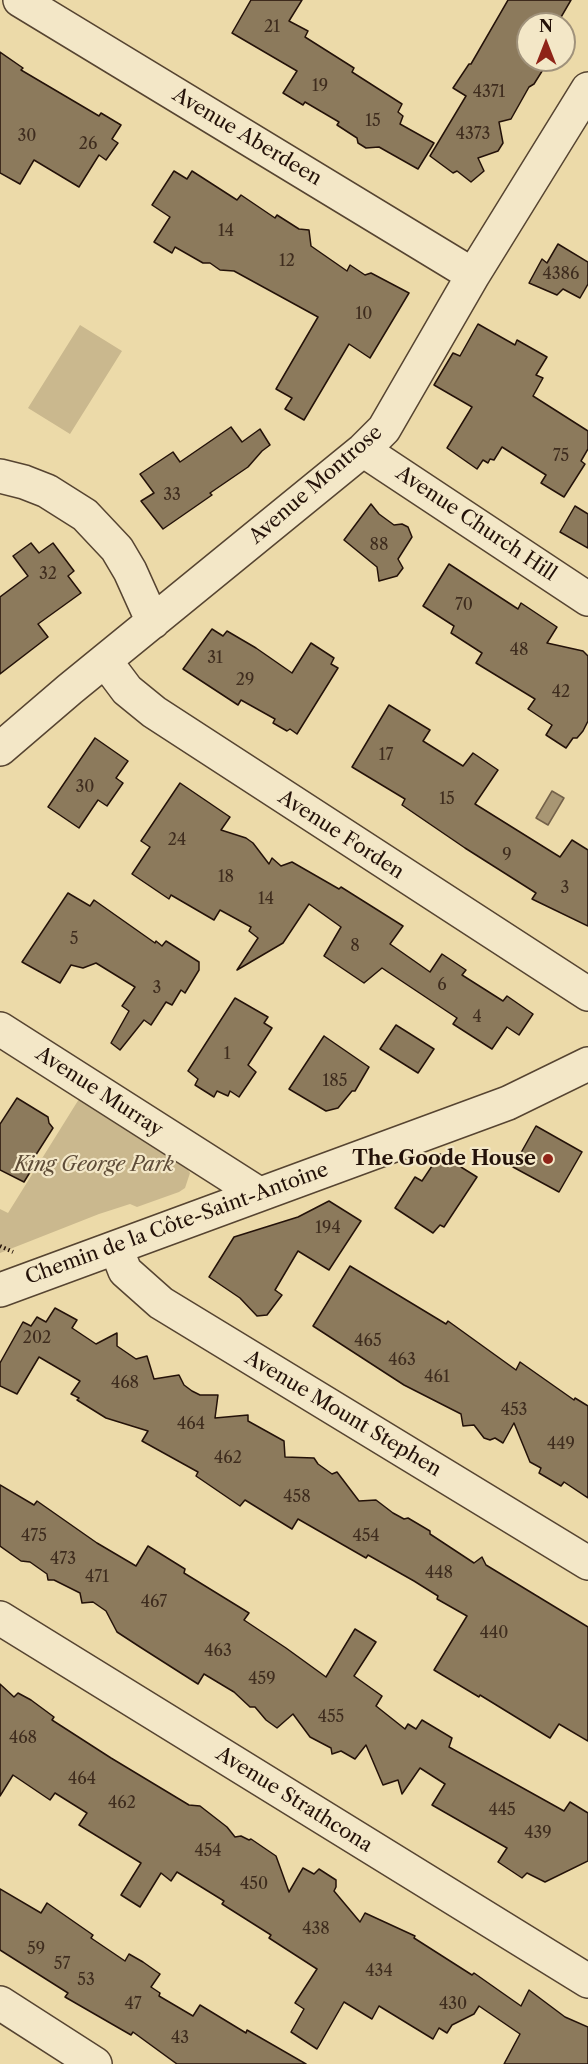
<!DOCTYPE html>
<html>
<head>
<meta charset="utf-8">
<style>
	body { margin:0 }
	#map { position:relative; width:588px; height:2064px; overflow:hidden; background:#ecdaa9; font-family:"Libre Caslon Text",serif }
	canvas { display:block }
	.north { position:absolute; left:516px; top:12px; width:60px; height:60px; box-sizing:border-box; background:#f3e7c7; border:2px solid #a0927b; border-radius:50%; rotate:0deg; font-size:16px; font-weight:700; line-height:24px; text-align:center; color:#241209 }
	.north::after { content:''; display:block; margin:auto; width:21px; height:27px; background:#8f2418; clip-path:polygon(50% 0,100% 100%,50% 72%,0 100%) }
</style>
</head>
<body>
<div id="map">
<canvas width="588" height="2064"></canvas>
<div class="north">N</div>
</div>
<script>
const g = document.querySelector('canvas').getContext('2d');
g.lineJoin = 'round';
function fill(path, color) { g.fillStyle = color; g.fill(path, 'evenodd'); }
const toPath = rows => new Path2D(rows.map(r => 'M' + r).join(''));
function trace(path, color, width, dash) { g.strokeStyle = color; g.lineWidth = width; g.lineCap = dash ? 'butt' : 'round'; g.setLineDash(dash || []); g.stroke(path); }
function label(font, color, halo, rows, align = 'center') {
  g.font = font + ' "Libre Caslon Text",serif'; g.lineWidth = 4.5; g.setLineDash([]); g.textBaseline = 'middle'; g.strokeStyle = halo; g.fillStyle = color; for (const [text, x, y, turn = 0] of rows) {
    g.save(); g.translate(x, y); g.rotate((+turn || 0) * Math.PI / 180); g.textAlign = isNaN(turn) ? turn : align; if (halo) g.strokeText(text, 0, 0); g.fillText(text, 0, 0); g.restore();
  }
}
fill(toPath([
	[80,325,122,351,70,434,28,408],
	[79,1099,187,1169,190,1173,185,1188,179,1192,137,1207,130,1204,99,1214,0,1253,0,1209,8,1213]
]), '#cab88e');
const water = toPath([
	[552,791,564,798,548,825,536,818,552,791]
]);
fill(water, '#a89673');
trace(water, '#736149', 1.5);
const building = toPath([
	[251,0,302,0,289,21,308,31,305,37,354,68,352,72,402,104,398,112,403,116,400,124,434,143,418,169,379,147,366,148,358,143,357,138,337,125,339,122,305,102,303,105,283,93,297,71,232,33,251,0],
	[508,0,571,0,557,24,528,24,528,60,549,60,534,84,529,87,511,119,499,122,503,143,498,151,478,158,484,171,471,182,457,171,453,173,430,156,466,96,453,88,469,64,471,64,508,0],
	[0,52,23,68,21,70,99,116,101,113,121,125,112,139,118,143,106,160,99,155,79,187,34,160,20,184,0,173,0,52],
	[174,171,187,179,192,171,237,200,241,195,275,218,277,215,299,229,309,230,311,246,347,271,350,265,365,275,371,273,409,293,370,358,349,344,304,420,285,409,292,398,276,389,318,317,234,271,220,270,210,263,203,263,175,247,172,253,154,242,170,217,152,205,174,171],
	[558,244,588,262,588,284,580,298,563,289,557,295,529,283,542,259,547,263,558,244],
	[478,324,515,345,517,340,547,357,536,375,543,378,533,396,588,431,588,449,581,461,585,464,564,497,541,483,546,475,502,447,494,460,490,459,488,463,483,460,477,469,447,448,472,407,434,385,453,353,460,356,478,324],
	[231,427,242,442,260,429,270,445,262,451,248,467,210,493,212,495,163,529,141,501,154,493,140,474,173,452,180,462,231,427],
	[371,504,379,514,394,525,402,524,408,527,412,537,398,559,403,568,397,576,379,581,377,567,344,540,371,504],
	[575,506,588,514,588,548,560,532,575,506],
	[31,543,39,553,53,543,74,571,68,576,81,593,38,624,48,637,0,674,0,597,28,576,13,556,31,543],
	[449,564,518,609,521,603,557,627,547,643,583,651,588,656,588,721,583,731,577,738,573,738,566,748,546,735,552,725,528,709,535,699,476,663,482,653,451,633,454,626,423,606,449,564],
	[212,629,223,636,227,631,256,648,292,673,311,643,334,658,331,664,338,668,297,734,290,729,287,731,273,723,275,719,241,700,238,705,183,669,212,629],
	[389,705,430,730,423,741,463,766,473,753,498,770,475,804,560,857,572,840,588,850,588,926,532,899,536,893,465,848,402,805,405,799,352,767,389,705],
	[95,738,128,761,116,778,123,783,107,806,98,800,79,828,48,807,95,738],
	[180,783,230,817,221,830,246,838,253,843,269,864,272,858,281,866,292,862,339,889,341,887,403,926,390,944,430,972,442,954,466,970,462,975,503,1001,507,996,533,1014,519,1035,507,1027,492,1049,453,1024,457,1018,382,968,364,983,324,956,341,927,309,904,283,943,237,970,258,938,249,931,251,927,220,910,214,920,171,895,169,899,132,874,150,847,141,841,180,783],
	[68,893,90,906,94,900,155,943,156,941,162,946,166,941,199,962,199,970,185,993,181,990,172,1005,166,1002,151,1025,144,1020,120,1050,111,1043,129,1011,122,1006,135,987,96,963,83,968,71,965,60,983,22,962,68,893],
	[235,998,268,1017,264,1023,272,1028,248,1065,256,1072,239,1097,230,1091,228,1096,217,1091,214,1097,195,1085,198,1079,188,1071,235,998],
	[396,1025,434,1049,418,1073,380,1049,396,1025],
	[324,1036,369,1067,355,1091,352,1091,338,1108,326,1111,289,1089,324,1036],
	[17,1098,48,1117,49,1123,53,1128,32,1161,35,1164,24,1182,0,1170,0,1124,17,1098],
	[536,1126,582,1152,559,1192,513,1167,536,1126],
	[440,1154,477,1177,444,1227,440,1225,433,1233,395,1208,415,1177,422,1181,440,1154],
	[329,1201,361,1221,329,1270,298,1251,275,1290,282,1295,267,1315,257,1316,240,1298,209,1277,234,1237,298,1217,329,1201],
	[350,1266,446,1324,448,1321,516,1370,520,1362,574,1400,575,1398,588,1406,588,1498,564,1482,561,1486,539,1473,541,1468,530,1462,514,1423,503,1443,495,1438,490,1440,484,1438,474,1425,463,1426,461,1414,404,1385,313,1326,350,1266],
	[55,1308,77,1320,72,1328,96,1344,117,1333,117,1346,136,1359,147,1356,154,1379,179,1375,184,1385,192,1391,200,1395,218,1395,215,1418,248,1415,248,1421,284,1441,285,1457,314,1458,318,1464,332,1474,337,1472,359,1501,376,1500,393,1513,404,1519,408,1518,430,1531,430,1534,474,1563,482,1557,486,1565,588,1627,588,1741,559,1724,550,1738,480,1695,479,1697,434,1670,467,1616,437,1599,438,1596,414,1581,368,1555,366,1558,298,1519,292,1529,245,1500,240,1506,196,1476,198,1472,142,1441,148,1431,106,1418,77,1400,79,1398,71,1394,80,1381,39,1357,17,1394,0,1386,0,1363,23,1322,31,1326,37,1317,46,1322,55,1308],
	[0,1485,34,1505,37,1501,97,1543,136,1566,148,1546,185,1569,184,1573,249,1613,244,1620,286,1648,326,1677,355,1629,376,1642,354,1676,382,1696,376,1706,405,1729,408,1724,416,1729,422,1720,452,1738,449,1747,564,1811,570,1802,588,1813,588,1861,545,1882,527,1873,522,1878,498,1862,507,1848,432,1805,445,1784,420,1768,402,1794,398,1780,383,1785,366,1745,355,1759,341,1751,332,1754,331,1748,310,1737,293,1714,277,1728,266,1720,255,1707,250,1707,234,1692,204,1674,198,1684,140,1647,117,1632,106,1611,93,1602,82,1603,80,1593,54,1580,48,1580,47,1574,30,1562,21,1561,0,1546,0,1485],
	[0,1684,14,1697,18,1693,31,1700,54,1717,52,1720,111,1758,189,1805,200,1806,227,1827,235,1837,241,1836,249,1840,251,1839,276,1856,289,1892,303,1868,314,1874,319,1869,336,1880,336,1887,334,1891,360,1922,365,1913,415,1936,414,1938,472,1975,474,1973,521,2006,529,1990,565,2017,588,2027,588,2064,504,2064,520,2034,479,2006,474,2014,452,2025,447,2033,439,2028,433,2039,379,2006,372,2019,344,2002,317,2049,291,2032,304,2009,295,2003,317,1969,269,1938,271,1935,222,1904,224,1901,177,1872,171,1881,161,1873,140,1907,121,1895,141,1863,79,1825,87,1813,55,1793,50,1800,13,1775,0,1796,0,1684],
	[0,1889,41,1913,47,1903,93,1935,91,1938,125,1961,129,1954,143,1962,160,1974,151,1987,160,1993,159,1996,193,2016,200,2005,246,2033,247,2030,306,2064,177,2064,133,2032,131,2035,65,1997,68,1993,0,1950,0,1889]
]);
fill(building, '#8c7a5c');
trace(building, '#241209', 1.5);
const minor = toPath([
	[20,0,473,275],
	[363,450,588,599],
	[0,476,24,482,47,491,85,515,117,549,130,571,153,622],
	[106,662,127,690,154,712,588,994],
	[0,749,70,689,363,450,384,429,473,275,588,89],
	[0,1029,259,1194],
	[116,1248,125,1271,161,1303,588,1563],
	[0,1290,508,1103,588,1064],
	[0,1618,588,1981],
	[0,2003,95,2064]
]);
trace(minor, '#564431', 36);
trace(toPath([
	[0,1246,13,1252]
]), '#241209', 4, [1.5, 3]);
trace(minor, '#f3e7c7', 33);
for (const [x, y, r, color] of [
	[548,1159,6,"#8f2418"]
]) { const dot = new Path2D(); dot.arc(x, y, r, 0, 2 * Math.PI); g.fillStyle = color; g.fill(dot); trace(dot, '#f3e7c7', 2); }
label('16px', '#3e2c1e', null, [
	["21",272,27],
	["19",320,86],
	["4371",489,92],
	["15",373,121],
	["4373",473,134],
	["30",27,136],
	["26",88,144],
	["14",226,231],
	["12",287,261],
	["4386",561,274],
	["10",364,314],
	["75",561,456],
	["33",172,495],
	["88",379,545],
	["32",48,574],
	["70",464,605],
	["48",519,650],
	["31",215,658],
	["29",245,680],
	["42",561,692],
	["17",386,755],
	["30",85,787],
	["15",447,799],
	["24",177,840],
	["9",507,855],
	["18",226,877],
	["3",565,888],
	["14",266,899],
	["5",74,939],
	["8",355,946],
	["6",442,985],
	["3",157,988],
	["4",477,1017],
	["1",227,1054],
	["185",335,1081],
	["194",328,1228],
	["202",37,1338],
	["465",368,1341],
	["463",402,1360],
	["461",437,1377],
	["468",125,1383],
	["453",514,1410],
	["464",191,1424],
	["449",561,1444],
	["462",228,1458],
	["458",297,1497],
	["475",34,1536],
	["454",366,1536],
	["473",63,1559],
	["448",439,1573],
	["471",97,1577],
	["467",154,1602],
	["440",494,1633],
	["463",218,1651],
	["459",262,1679],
	["455",331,1717],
	["468",23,1738],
	["464",82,1779],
	["462",122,1803],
	["445",502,1810],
	["439",538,1833],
	["454",208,1851],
	["450",254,1884],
	["438",316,1929],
	["59",36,1949],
	["57",62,1964],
	["434",379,1971],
	["53",86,1980],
	["47",133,2004],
	["430",453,2004],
	["43",180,2038]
]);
label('20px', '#241209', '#f3e7c7', [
	["Avenue Aberdeen",247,137,31],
	["Avenue Montrose",316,485,-41],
	["Avenue Church Hill",476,524,34],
	["Avenue Forden",341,835,33],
	["Avenue Murray",99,1092,33],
	["Chemin de la Côte-Saint-Antoine",177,1224,-20],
	["Avenue Mount Stephen",343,1414,31],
	["Avenue Strathcona",294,1800,32]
]);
label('bold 20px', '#241209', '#f3e7c7', [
	["The Goode House",536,1159]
], 'right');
label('italic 20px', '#5e4c38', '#f3e7c7', [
	["King George Park",94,1165]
]);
</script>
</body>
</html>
